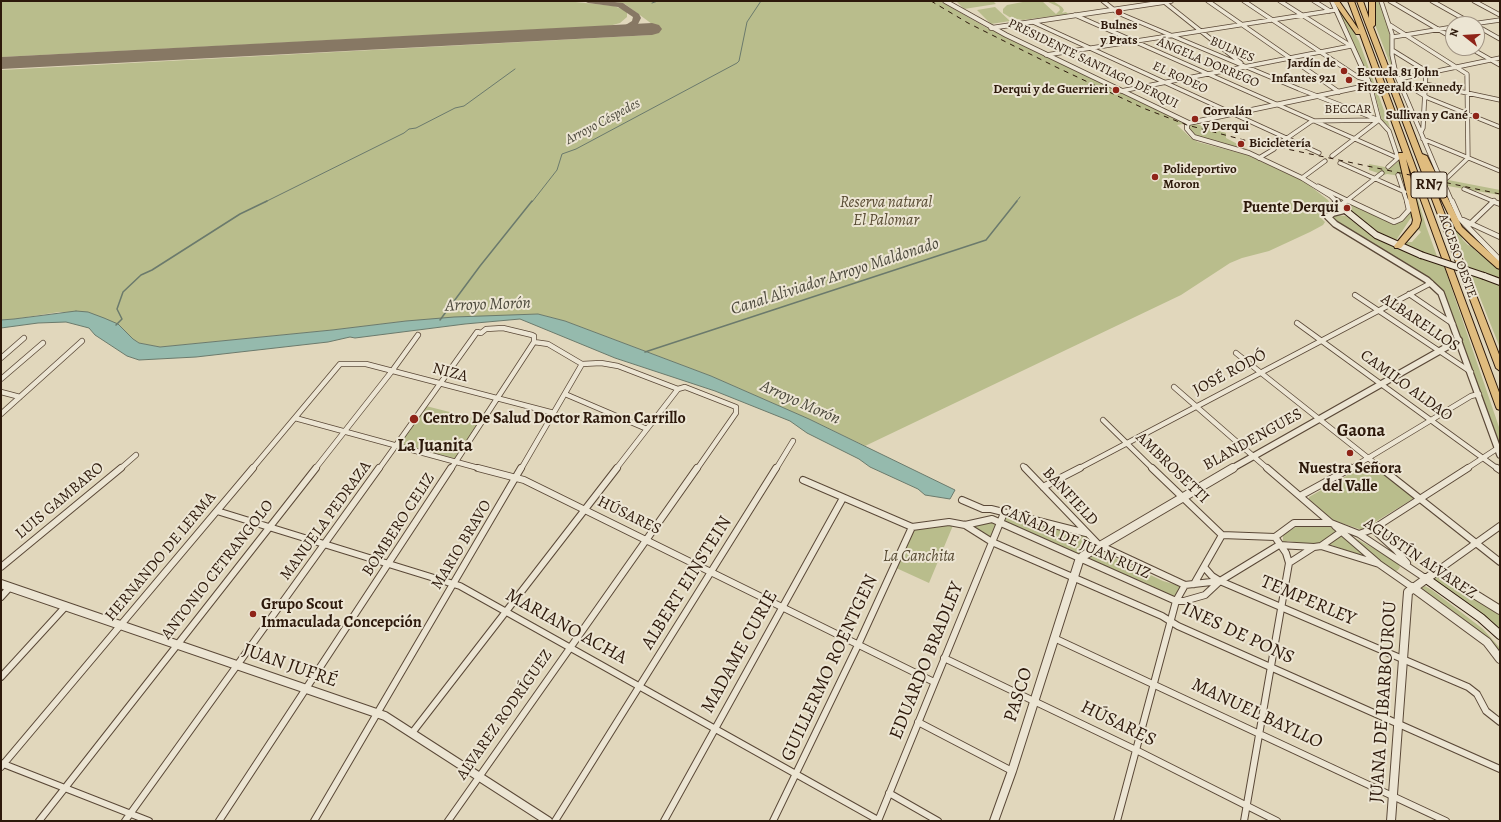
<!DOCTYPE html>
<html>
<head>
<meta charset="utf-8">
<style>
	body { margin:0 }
	#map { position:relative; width:1501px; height:822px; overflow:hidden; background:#e1d7bc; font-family:Alegreya,serif }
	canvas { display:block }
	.frame { position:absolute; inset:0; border:2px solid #2d190b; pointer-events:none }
	.north { position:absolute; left:1445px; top:16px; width:40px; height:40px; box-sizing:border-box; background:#ece5d3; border:1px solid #a09383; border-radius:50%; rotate:287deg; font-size:11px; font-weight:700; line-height:16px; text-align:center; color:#2d190b }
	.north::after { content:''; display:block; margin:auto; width:14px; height:18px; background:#8f2418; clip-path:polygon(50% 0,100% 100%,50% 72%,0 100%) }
</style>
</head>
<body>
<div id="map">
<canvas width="1501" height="822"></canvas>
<div class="frame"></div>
<div class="north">N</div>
</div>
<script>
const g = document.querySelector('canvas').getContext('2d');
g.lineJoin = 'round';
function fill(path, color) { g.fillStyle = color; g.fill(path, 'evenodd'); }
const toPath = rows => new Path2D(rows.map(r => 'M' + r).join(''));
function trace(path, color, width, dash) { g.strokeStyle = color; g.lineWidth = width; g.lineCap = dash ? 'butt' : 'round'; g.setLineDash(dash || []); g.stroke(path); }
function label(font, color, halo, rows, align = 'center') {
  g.font = font + ' Alegreya,serif'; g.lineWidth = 4; g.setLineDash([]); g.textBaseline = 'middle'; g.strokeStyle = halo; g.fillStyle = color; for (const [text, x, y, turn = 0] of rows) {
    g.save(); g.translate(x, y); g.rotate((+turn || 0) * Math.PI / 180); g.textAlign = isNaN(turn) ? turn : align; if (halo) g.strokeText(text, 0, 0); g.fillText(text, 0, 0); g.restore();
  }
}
fill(toPath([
	[1,1,566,1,614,6,624,10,627,12,627,17,620,23,609,26,1,57],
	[610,1,940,1,987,28,1182,122,1183,124,1177,125,1191,138,1198,142,1247,155,1305,182,1328,200,1332,207,1320,217,1325,222,1323,225,1310,232,1269,251,1242,258,1230,263,1181,295,865,446,809,419,711,376,565,321,538,314,406,321,332,330,160,347,139,343,88,312,59,312,14,319,1,320,1,70,652,35,652,24,625,4],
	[956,1,993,1,996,4,964,9],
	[1028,1,1042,1,1056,14,1060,10,1059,7,1046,1,1053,1,1062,7,1064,10,1062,13,1066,12,1068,14,1023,20,1011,18,1003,13,1003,9,1007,5],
	[1334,1,1348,21,1359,41,1390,127,1382,121,1373,86,1367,77],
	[1373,1,1379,1,1389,29,1392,69,1374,22],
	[995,7,1010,21,991,24,977,10],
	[1193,123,1226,133,1226,138,1247,149,1234,147,1196,136,1190,131,1188,126],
	[1400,160,1407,191,1401,176,1387,174,1384,175,1369,170,1369,164,1390,168],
	[1436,174,1443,179,1500,190,1500,195,1442,185],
	[1412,181,1426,226,1438,259,1404,245,1407,242,1412,242,1421,232,1418,229,1421,223],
	[1436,184,1451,221,1454,223,1463,240,1468,245,1474,247,1474,249,1478,253,1485,256,1500,268,1500,279,1469,270],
	[1347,204,1353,204,1394,224,1411,211,1412,216,1397,239,1394,241,1380,235,1345,207,1345,205],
	[1333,215,1346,216,1364,230,1387,244,1444,266,1500,430,1500,446,1446,298,1441,291,1330,218],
	[1471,275,1500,284,1500,348],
	[426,406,481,420,457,459,400,444],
	[1371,462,1416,497,1362,530,1333,520,1309,499,1309,497],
	[1007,516,1084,535,1092,545,1079,555,1004,523],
	[987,519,1000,523,992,542,965,525],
	[954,523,929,583,894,567,912,527],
	[1299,525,1328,525,1368,558,1331,545,1314,545,1288,541,1283,543,1283,535],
	[1342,531,1395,560,1400,567,1398,570,1394,572],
	[1100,551,1163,581,1180,586,1183,589,1172,597,1087,559],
	[1436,575,1441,576,1500,613,1500,629,1483,615,1435,581,1434,578],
	[1421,584,1432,590,1483,629,1500,648,1500,655,1420,591,1418,585]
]), '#b9bd8c');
const water = toPath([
	[76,311,88,312,104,318,118,324,133,339,139,343,160,347,332,330,406,321,454,317,538,314,565,321,711,376,809,419,955,490,950,499,925,495,918,489,870,467,859,459,807,433,790,421,715,391,615,358,520,319,465,324,355,338,350,337,328,342,196,357,139,360,127,356,95,335,89,328,66,322,38,323,1,328,1,320,14,319,76,311]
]);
fill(water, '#95baad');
trace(water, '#6b7a6c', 1);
trace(toPath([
	[652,3,658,1],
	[265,202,404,133,409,129,416,128,455,108,464,106,515,69],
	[532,202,557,170,562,154,576,149,737,63,739,61,747,22,761,1],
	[1016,202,1020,197]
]), '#6b7a6c', 1);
trace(toPath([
	[440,320,480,266,532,201],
	[116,325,122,319,117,309,123,292,141,275,152,270,240,214,267,201],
	[645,352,986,240,1017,201]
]), '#6b7a6c', 1.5);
fill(toPath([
	[584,1,607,1,623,3,639,14,641,18,638,24,625,33,619,33,618,31,619,29,632,21,633,17,618,7,588,3,584,1]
]), '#877864');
fill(toPath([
	[652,23,659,25,662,29,659,33,652,35,1,69,1,57,652,23]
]), '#877864');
const minorFar2 = toPath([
	[1103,1,1118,13,1299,89,1379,120],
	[1163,1,1241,63],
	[1208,1,1339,92],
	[1244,1,1358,77,1368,80],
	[1280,1,1351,46],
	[1314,1,1330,11],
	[1381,1,1392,34,1392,55,1396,74,1438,173,1447,178,1468,158,1467,74,1390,25],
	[1390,1,1453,38],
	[1432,1,1473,24],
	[1474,1,1500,15],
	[1075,15,1398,158],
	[1033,22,1319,153],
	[1472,24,1500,20],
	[1477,26,1500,39],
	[1393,37,1453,27],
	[1470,48,1500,65],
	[1392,50,1426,71,1423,128,1421,132],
	[1046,55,1336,10],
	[1399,79,1500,58],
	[1399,80,1428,98,1500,127],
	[1425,84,1500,100],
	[1370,85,1379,120,1389,131,1398,158],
	[1121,91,1351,46],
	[1423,139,1500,171],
	[1277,145,1312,121,1374,120],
	[1332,156,1379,120],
	[1259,158,1274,149],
	[1340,163,1405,192],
	[1388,167,1398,158],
	[1398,175,1407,202],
	[1302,178,1325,161],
	[1318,186,1351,202],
	[1445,186,1452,202],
	[1464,189,1495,202],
	[1345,202,1382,173]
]);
const minorFar1 = toPath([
	[1349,201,1394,222,1401,219,1409,210,1407,201],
	[1452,201,1460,219,1500,260],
	[1492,201,1500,204],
	[1341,205,1346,201],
	[1463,220,1500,237],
	[1469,225,1494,201],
	[1409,294,1453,324],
	[1355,295,1471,372],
	[1297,323,1498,469],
	[1236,353,1382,469],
	[1,358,24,338],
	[1,379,43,343],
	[1174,387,1268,469],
	[1,392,20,397],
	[565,394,647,429],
	[1,414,82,341],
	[295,418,482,469],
	[1103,420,1153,469],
	[1023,466,1026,469],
	[120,469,136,455],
	[252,469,340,364,366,364,554,413],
	[315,469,392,371,418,335],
	[379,469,477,332,481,333,486,329,503,328,532,335,534,336,534,342,548,344,582,364,601,363,618,366,678,389],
	[451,469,534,342],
	[521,469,582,364],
	[616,469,678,389,685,387,736,407,736,413,697,469],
	[776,469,793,441],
	[1078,469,1431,283],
	[1350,469,1471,396,1479,394],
	[1466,469,1498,448]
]);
const minor = toPath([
	[478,468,524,480,934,682],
	[1025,468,1099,545,1185,585,1220,581,1279,545,1314,547],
	[1152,468,1222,535],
	[1267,468,1331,523,1359,534,1425,578],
	[1381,468,1500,562],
	[1497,468,1500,470],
	[803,480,912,527,949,522,965,525,992,519,1176,601,1184,601,1205,595,1220,581],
	[1043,487,1080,468],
	[1300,496,1351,468],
	[962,500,983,509,991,509,1086,533],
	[217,511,460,586,878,820],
	[965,525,992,542,1162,616,1178,626,1500,769],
	[1335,526,1378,563],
	[1373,529,1396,550,1407,563],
	[1359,534,1373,529,1468,468],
	[1321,546,1341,532],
	[1289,563,1314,547,1321,546,1379,564,1412,587],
	[1,567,121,468],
	[1204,567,1212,576,1220,581,1468,687,1477,694,1486,711,1500,722],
	[1437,571,1500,526],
	[1194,584,1222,535,1275,537,1294,523,1330,523],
	[1,597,10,587],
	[1054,638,1446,821],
	[944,658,1136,750,1277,821],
	[1,677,66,606],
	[918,722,1012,771],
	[412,733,617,468],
	[1,763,149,821],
	[1,767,253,468],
	[889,793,938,821],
	[39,821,316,468],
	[125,821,379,468],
	[219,821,451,468],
	[314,821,521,468],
	[448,821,697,468],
	[555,821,776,468],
	[664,821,843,498],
	[773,821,858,645,912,527],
	[878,821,1004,513],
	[1117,821,1176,601,1185,585],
	[1244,821,1289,563,1286,553,1275,537]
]);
const tertiaryFar2 = toPath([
	[945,1,1006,35,1189,123],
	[991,28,1171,1],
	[1189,123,1370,85,1332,1],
	[1189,123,1187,125,1187,129,1194,137,1249,153,1302,178,1331,196,1337,202]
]);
const tertiaryFar1 = toPath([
	[1336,201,1345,210],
	[1345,210,1333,213,1328,217,1335,224,1427,280,1441,293,1500,455],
	[1231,469,1459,340]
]);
const tertiary = toPath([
	[1,584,385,716,548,821],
	[1412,587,1487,642,1500,659],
	[994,821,1012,771,1079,561,1083,556,1233,468],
	[1391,821,1408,592,1437,571,1500,610]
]);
const secondaryFar1 = toPath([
	[1345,210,1376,235,1421,255],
	[1484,276,1500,282]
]);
const secondary = toPath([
	[1425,578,1481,618,1500,635]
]);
const motorway = toPath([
	[1333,1,1339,1,1359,30,1348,1,1354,1,1500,395,1500,410,1497,409,1496,407,1406,159,1421,220,1419,227,1401,248,1395,248,1394,246,1412,224,1413,220,1398,154,1399,153,1403,153,1360,34,1356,34,1333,1],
	[1357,1,1363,1,1369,18,1369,1,1375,1,1375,25,1373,27,1422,154,1427,156,1462,227,1500,262,1500,269,1497,268,1471,245,1456,230,1430,176,1500,357,1500,371,1496,368,1357,1]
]);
trace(minorFar2, '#5a4837', 5);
trace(minorFar1, '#5a4837', 6);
trace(minor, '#5a4837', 8);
trace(tertiaryFar2, '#5a4837', 5.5);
trace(tertiaryFar1, '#5a4837', 8);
trace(tertiary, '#5a4837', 10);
trace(secondaryFar1, '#2d190b', 8);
trace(secondary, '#2d190b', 10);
trace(motorway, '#2d190b', 2);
trace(minorFar2, '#ece5d3', 3.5);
trace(minorFar1, '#ece5d3', 4.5);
trace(minor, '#ece5d3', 6);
trace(tertiaryFar2, '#ece5d3', 4);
trace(tertiaryFar1, '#ece5d3', 5.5);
trace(tertiary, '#ece5d3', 8);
trace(secondaryFar1, '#ece5d3', 6);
trace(secondary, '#ece5d3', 8);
fill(motorway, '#e0bc7e');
trace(toPath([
	[931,1,968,23,1056,67,1143,108,1187,125,1244,140,1500,194]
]), '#2d190b', 1, [5, 5]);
const secondaryBridge = toPath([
	[1421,255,1484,276]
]);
trace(secondaryBridge, '#2d190b', 8, []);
trace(secondaryBridge, '#ece5d3', 6);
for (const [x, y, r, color] of [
	[1119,12,4,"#8f2418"],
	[1344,71,4,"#8f2418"],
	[1349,80,4,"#8f2418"],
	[1116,90,4,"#8f2418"],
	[1476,116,4,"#8f2418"],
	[1195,119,4,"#8f2418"],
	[1241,144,4,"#8f2418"],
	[1155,177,4,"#8f2418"],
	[1347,208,4,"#8f2418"],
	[414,419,5,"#8f2418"],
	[1350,453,4,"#8f2418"],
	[253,614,4,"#8f2418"]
]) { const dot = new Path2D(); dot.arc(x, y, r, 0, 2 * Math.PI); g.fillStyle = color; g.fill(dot); trace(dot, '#ece5d3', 1.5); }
label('bold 13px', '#2d190b', '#ece5d3', [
	["Bulnes",1119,26,"center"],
	["y Prats",1119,41,"center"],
	["Jardín de",1336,64,"right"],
	["Infantes 921",1336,79,"right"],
	["Escuela 81 John",1357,73],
	["Fitzgerald Kennedy",1357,88],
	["Derqui y de Guerrieri",1108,90,"right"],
	["Corvalán",1203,112],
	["y Derqui",1203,127],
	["Sullivan y Cané",1468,116,"right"],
	["Bicicletería",1249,144],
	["Polideportivo",1163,170],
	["Moron",1163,185]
], 'left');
label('13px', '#2d190b', '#ece5d3', [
	["BULNES",1232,50,23],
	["ÁNGELA DORREGO",1208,63,23],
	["PRESIDENTE SANTIAGO DERQUI",1093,64,26],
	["EL RODEO",1180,78,25],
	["BECCAR",1348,110],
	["ACCESO OESTE",1457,256,70]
]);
label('italic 14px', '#4c493c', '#ece5d3', [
	["Arroyo Céspedes",603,122,-28]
]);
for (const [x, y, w] of [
	[1429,185,36]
]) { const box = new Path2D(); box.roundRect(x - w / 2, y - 13, w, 26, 3); g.fillStyle = '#ece5d3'; g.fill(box); trace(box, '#2d190b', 1); }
label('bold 15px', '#2d190b', null, [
	["RN7",1429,185]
]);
label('italic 16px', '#574a32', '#ece5d3', [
	["Reserva natural",886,203],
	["El Palomar",886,221],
	["La Canchita",919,557]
]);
label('bold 16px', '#2d190b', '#ece5d3', [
	["Puente Derqui",1339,208,"right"],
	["Centro De Salud Doctor Ramon Carrillo",423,419],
	["Nuestra Señora",1350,469,"center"],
	["del Valle",1350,487,"center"],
	["Grupo Scout",261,605],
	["Inmaculada Concepción",261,623]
], 'left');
label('16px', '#2d190b', '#ece5d3', [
	["ALBARELLOS",1420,323,34],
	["NIZA",450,373,15],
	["JOSÉ RODÓ",1230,373,-28],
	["CAMILO ALDAO",1406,386,36],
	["BLANDENGUES",1253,440,-29],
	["AMBROSETTI",1172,468,44],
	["BANFIELD",1070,497,47],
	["LUIS GAMBARO",60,501,-40],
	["HÚSARES",629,516,26],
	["MANUELA PEDRAZA",326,521,-54],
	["BOMBERO CELIZ",399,525,-57],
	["CAÑADA DE JUAN RUIZ",1075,542,24],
	["MARIO BRAVO",462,545,-59],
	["HERNANDO DE LERMA",161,557,-50],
	["AGUSTÍN ALVAREZ",1420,559,34],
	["ANTONIO CETRANGOLO",218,570,-52],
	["ALVAREZ RODRÍGUEZ",505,715,-55]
]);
label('italic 17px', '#4c493c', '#ece5d3', [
	["Canal Aliviador Arroyo Maldonado",835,277,-18],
	["Arroyo Morón",488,305,-2],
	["Arroyo Morón",800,403,24]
]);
label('bold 18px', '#2d190b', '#ece5d3', [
	["Gaona",1361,432],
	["La Juanita",435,447]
]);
label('19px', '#2d190b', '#ece5d3', [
	["ALBERT EINSTEIN",687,583,-58],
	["TEMPERLEY",1308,601,23],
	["MARIANO ACHA",566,627,29],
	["INES DE PONS",1238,634,25],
	["MADAME CURIE",740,652,-61],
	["EDUARDO BRADLEY",927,661,-68],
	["JUAN JUFRÉ",290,666,19],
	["GUILLERMO ROENTGEN",830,668,-65],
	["PASCO",1019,695,-72],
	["JUANA DE IBARBOUROU",1384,702,-86],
	["MANUEL BAYLLO",1257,714,25],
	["HÚSARES",1118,724,26]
]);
</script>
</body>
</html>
